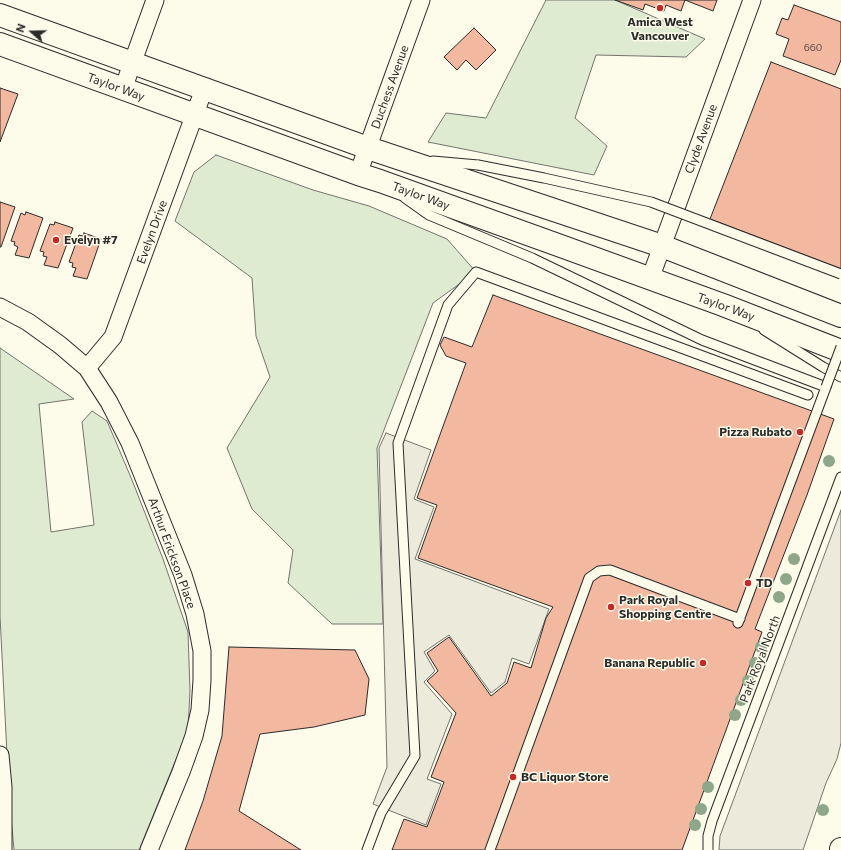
<!DOCTYPE html>
<html>
<head>
<meta charset="utf-8">
<style>
	body { margin:0 }
	#map { position:relative; width:841px; height:850px; overflow:hidden; background:#fdfbea; font-family:Commissioner,sans-serif }
	canvas { display:block }
	.north { position:absolute; left:12px; top:12px; width:40px; height:40px; -webkit-text-stroke:3px #fdfbea; paint-order:stroke; rotate:290deg; font-size:11px; font-weight:700; line-height:16px; text-align:center; color:#2b2b2b }
	.north::after { content:''; display:block; margin:auto; width:14px; height:18px; background:#2b2b2b; clip-path:polygon(50% 0,100% 100%,50% 72%,0 100%) }
</style>
</head>
<body>
<div id="map">
<canvas width="841" height="850"></canvas>
<div class="north">N</div>
</div>
<script>
const g = document.querySelector('canvas').getContext('2d');
g.lineJoin = 'round';
function fill(path, color) { g.fillStyle = color; g.fill(path, 'evenodd'); }
const toPath = rows => new Path2D(rows.map(r => 'M' + r).join(''));
function trace(path, color, width, dash) { g.strokeStyle = color; g.lineWidth = width; g.lineCap = dash ? 'butt' : 'round'; g.setLineDash(dash || []); g.stroke(path); }
function label(font, color, halo, rows, align = 'center') {
  g.font = font + ' Commissioner,sans-serif'; g.lineWidth = 3; g.setLineDash([]); g.textBaseline = 'middle'; g.strokeStyle = halo; g.fillStyle = color; for (const [text, x, y, turn = 0] of rows) {
    g.save(); g.translate(x, y); g.rotate((+turn || 0) * Math.PI / 180); g.textAlign = isNaN(turn) ? turn : align; if (halo) g.strokeText(text, 0, 0); g.fillText(text, 0, 0); g.restore();
  }
}
const green = toPath([
	[546,0,615,0,705,39,686,57,596,55,575,118,607,146,594,175,428,142,446,113,486,118,546,0],
	[216,155,313,190,369,206,447,239,476,272,433,303,377,448,383,624,332,624,288,583,293,550,252,509,227,448,270,377,256,336,252,278,175,221,194,172,216,155],
	[0,348,74,399,39,404,51,532,94,525,82,422,92,411,107,421,132,480,163,559,188,632,190,691,188,730,139,850,14,850,9,794,0,616,0,348]
]);
fill(green, '#deebd1');
trace(green, '#74746e', 1);
const parking = toPath([
	[386,433,431,450,414,499,434,507,415,559,549,609,529,664,512,658,505,682,491,693,449,635,424,652,435,671,424,682,452,714,427,779,441,784,426,825,373,804,387,767,379,448,386,433],
	[841,510,841,743,837,759,826,783,803,850,719,850,720,836,841,510]
]);
fill(parking, '#eceadb');
trace(parking, '#74746e', 1);
const building = toPath([
	[615,0,717,0,713,11,685,0,681,11,666,5,664,11,645,4,643,10,615,0],
	[794,5,841,22,841,60,835,75,783,56,789,39,776,34,782,18,788,20,794,5],
	[474,28,496,50,476,70,466,60,457,70,444,57,474,28],
	[771,62,841,89,841,269,710,219,771,62],
	[0,88,18,94,0,142,0,88],
	[0,202,15,207,1,247,0,247,0,202],
	[26,212,43,218,29,258,15,255,18,247,14,245,15,242,11,241,21,213,25,215,26,212],
	[55,222,73,228,58,268,44,265,47,257,43,256,44,252,40,251,50,224,54,225,55,222],
	[84,233,101,239,87,279,73,276,76,268,72,267,73,263,69,262,79,235,83,236,84,233],
	[493,295,834,419,807,495,755,629,762,632,682,850,392,850,404,819,427,827,444,782,431,777,456,713,427,681,438,671,427,653,449,637,491,696,507,683,514,662,531,668,546,618,553,607,418,558,437,505,417,498,466,363,446,356,440,345,444,337,472,347,493,295],
	[229,647,355,650,369,679,365,715,314,727,260,734,239,811,301,850,185,850,203,801,222,736,229,647]
]);
fill(building, '#f2b8a0');
trace(building, '#2b2b2b', 1);
const lane = toPath([
	[433,161,478,165],
	[405,198,429,215,532,258,702,340,826,387,738,623],
	[764,330,823,367,841,377],
	[367,850,381,813,415,756,398,443,448,305,476,272,808,395],
	[490,850,589,578,599,571,610,570,740,619],
	[708,850,708,836,712,821,841,477]
]);
const street = toPath([
	[123,89,155,0],
	[358,174,421,0],
	[650,279,752,0],
	[0,307,28,322,60,345,87,368,109,402,130,443,183,575,195,614,202,651,202,680,200,710,194,736,181,772,149,850],
	[87,368,113,337,204,89],
	[0,755,3,787,3,850]
]);
const secondary = toPath([
	[841,850,841,849]
]);
const highway = toPath([
	[0,15,368,148,662,246,841,316],
	[0,44,358,174,380,181,558,245,723,305,841,351]
]);
trace(lane, '#2b2b2b', 11);
trace(street, '#2b2b2b', 19);
trace(secondary, '#2b2b2b', 24);
trace(highway, '#2b2b2b', 24);
trace(lane, '#fdfbea', 9);
trace(street, '#fdfbea', 17);
trace(secondary, '#fdfbea', 22);
trace(highway, '#fdfbea', 22);
const laneBridge = toPath([
	[478,165,544,178,651,202,841,274],
	[826,387,841,347]
]);
trace(laneBridge, '#2b2b2b', 11, []);
trace(laneBridge, '#fdfbea', 9);
g.fillStyle = '#8ea78a';
for (const [x, y] of [
	[829,461],
	[794,559],
	[786,579],
	[779,597],
	[761,647],
	[755,663],
	[748,681],
	[741,700],
	[735,715],
	[708,787],
	[701,809],
	[823,810],
	[695,825]
]) { g.beginPath(); g.arc(x, y, 6, 0, 2 * Math.PI); g.fill(); }
for (const [x, y, r, color] of [
	[660,8,4,"#c62828"],
	[56,240,4,"#c62828"],
	[800,432,4,"#c62828"],
	[748,583,4,"#c62828"],
	[611,607,4,"#c62828"],
	[703,663,4,"#c62828"],
	[513,777,4,"#c62828"]
]) { const dot = new Path2D(); dot.arc(x, y, r, 0, 2 * Math.PI); g.fillStyle = color; g.fill(dot); trace(dot, '#fdfbea', 1.5); }
label('10px', '#5d4e48', null, [
	["660",813,48]
]);
label('bold 12px', '#2b2b2b', '#fdfbea', [
	["Amica West",660,22,"center"],
	["Vancouver",660,36,"center"],
	["Evelyn #7",64,240],
	["Pizza Rubato",792,432,"right"],
	["TD",756,583],
	["Park Royal",619,600],
	["Shopping Centre",619,614],
	["Banana Republic",695,663,"right"],
	["BC Liquor Store",521,777]
], 'left');
label('12px', '#2b2b2b', '#fdfbea', [
	["Taylor Way",116,87,20],
	["Duchess Avenue",390,87,-70],
	["Clyde Avenue",701,139,-70],
	["Taylor Way",421,196,20],
	["Evelyn Drive",152,232,-70],
	["Taylor Way",726,307,20],
	["Arthur Erickson Place",172,553,70],
	["Park Royal North",760,659,-69]
]);
</script>
</body>
</html>
